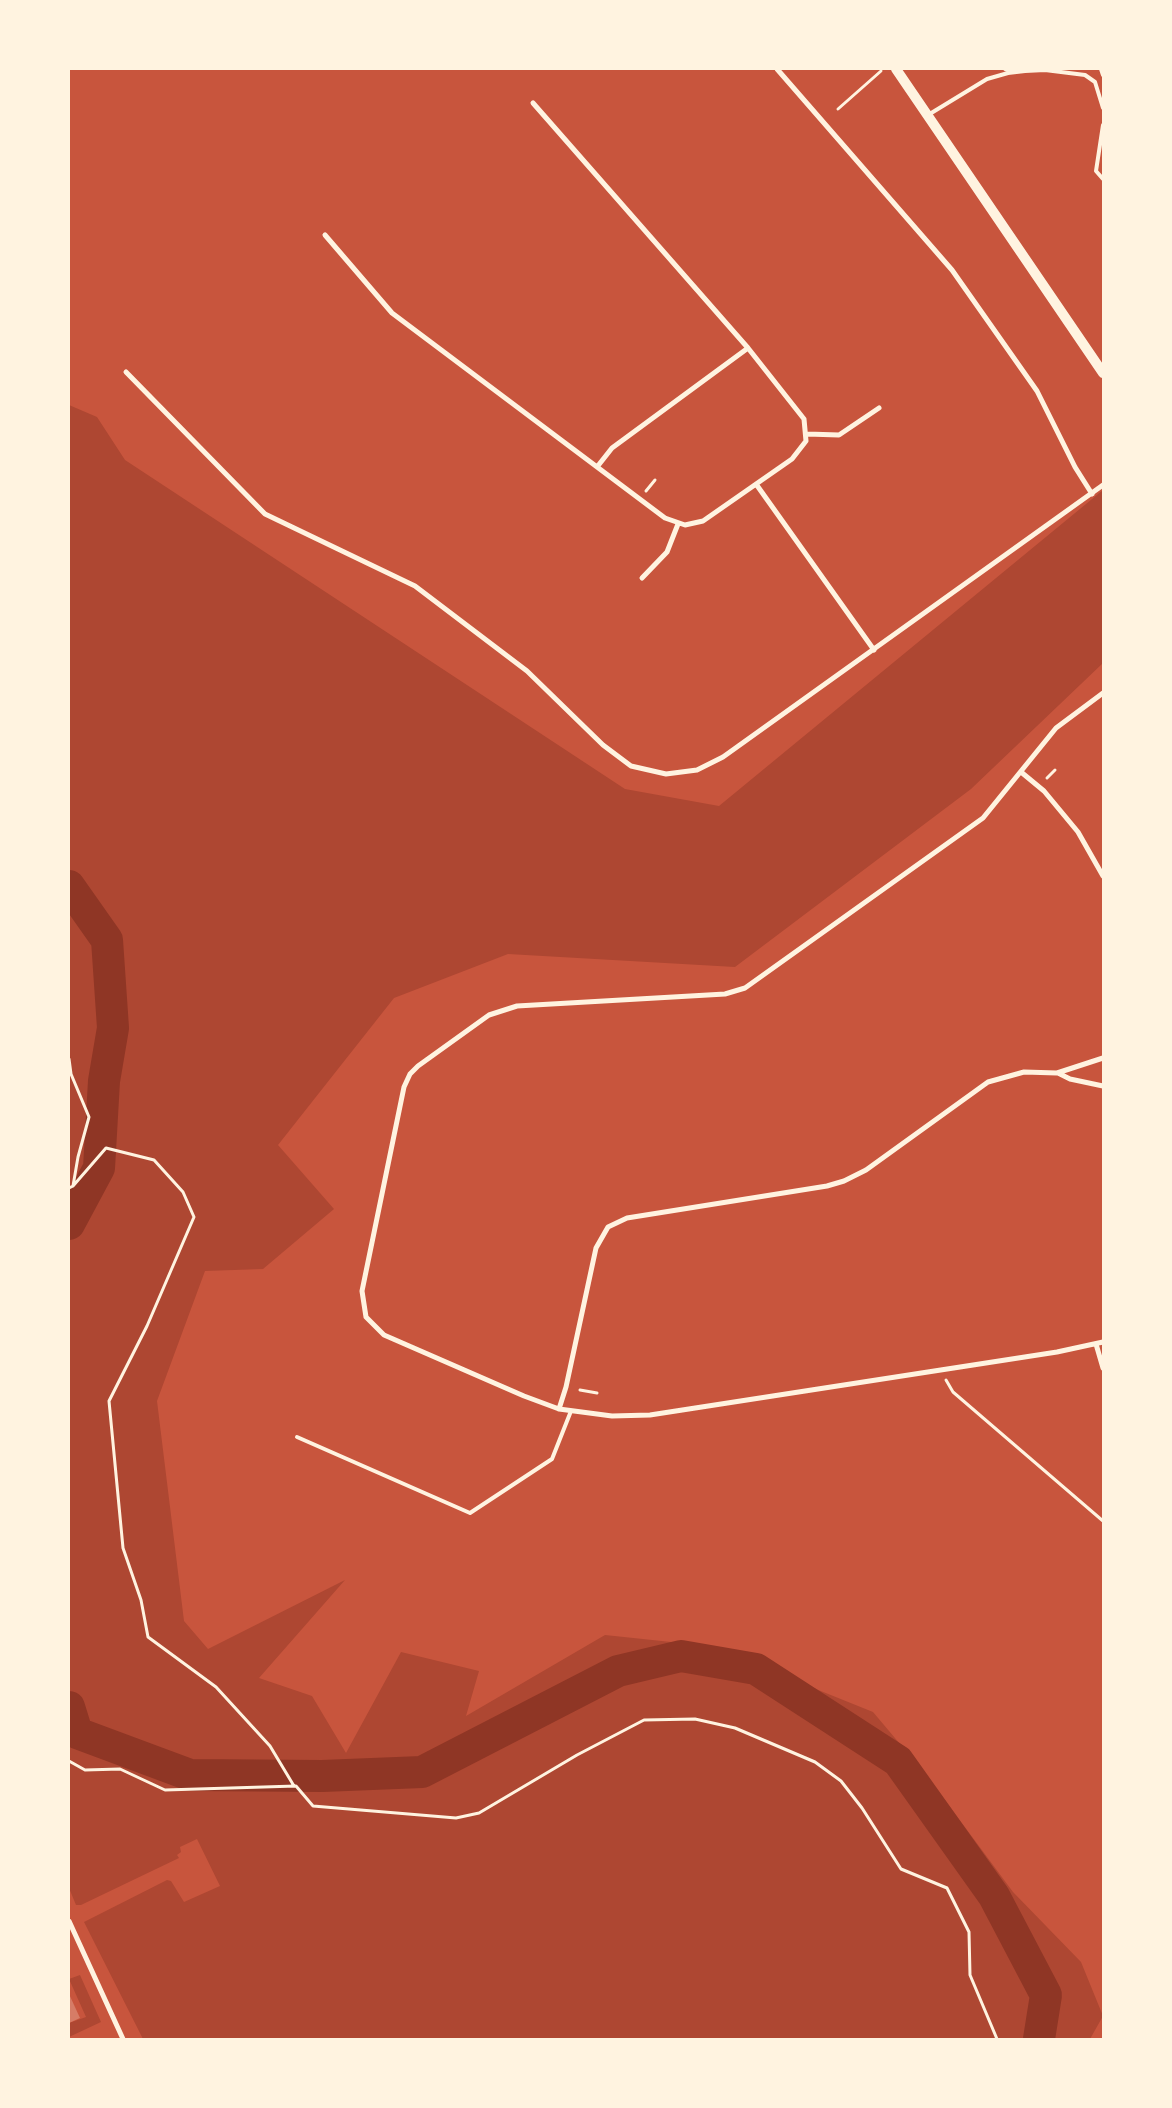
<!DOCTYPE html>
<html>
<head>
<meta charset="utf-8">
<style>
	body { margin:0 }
	#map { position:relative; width:1172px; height:2108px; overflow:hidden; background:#c8553d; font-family:Roboto,sans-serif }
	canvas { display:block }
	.frame { position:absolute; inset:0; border:70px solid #fff3e0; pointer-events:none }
</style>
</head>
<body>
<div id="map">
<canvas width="1172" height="2108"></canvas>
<div class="frame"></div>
</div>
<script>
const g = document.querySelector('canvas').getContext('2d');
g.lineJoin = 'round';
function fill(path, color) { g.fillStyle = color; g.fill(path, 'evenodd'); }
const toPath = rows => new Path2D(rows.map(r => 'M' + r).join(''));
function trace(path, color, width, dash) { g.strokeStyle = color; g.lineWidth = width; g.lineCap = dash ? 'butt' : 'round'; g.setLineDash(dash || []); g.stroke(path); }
fill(toPath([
	[69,405,97,417,125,460,625,789,719,806,1103,490,1103,663,971,789,735,967,508,954,394,998,278,1145,334,1209,263,1269,205,1271,157,1401,184,1621,208,1649,345,1580,259,1678,312,1696,346,1753,401,1652,479,1671,466,1716,605,1635,709,1646,873,1712,927,1776,1013,1892,1081,1962,1103,2016,1090,2039,143,2039,84,1922,167,1880,171,1881,184,1902,220,1886,197,1839,180,1847,181,1852,177,1855,179,1858,81,1905,76,1905,69,1888],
	[80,1975,101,2022,69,2037,69,2023,86,2017,69,1979]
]), '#ae4732');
trace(toPath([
	[69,886,107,940,113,1028,104,1081,99,1168,69,1224],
	[69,1707,77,1733,190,1775,322,1776,422,1772,618,1671,681,1656,756,1669,898,1761,994,1896,1046,1995,1039,2039]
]), '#8f3625', 32);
fill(toPath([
	[69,1994,80,2018,69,2023]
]), '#d67c66');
trace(toPath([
	[838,109,881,71],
	[646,491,655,480],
	[1047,778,1055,770],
	[69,1059,71,1074,89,1117,78,1157,73,1186,69,1188],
	[73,1186,106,1148,154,1160,183,1192,194,1217,147,1326,109,1401,123,1548,141,1600,148,1637,216,1687,270,1746,294,1786],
	[946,1380,953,1392,1103,1521],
	[580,1390,597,1393],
	[69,1761,85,1770,120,1769,165,1790,296,1786,313,1806,456,1818,479,1813,577,1755,644,1720,695,1719,735,1728,815,1762,841,1781,862,1808,901,1869,947,1888,969,1932,970,1975,997,2039]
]), '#fff3e0', 3);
trace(toPath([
	[1005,69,1014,71],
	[1101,69,1103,75],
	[928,115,987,79,1008,73,1025,71,1045,70,1085,75,1095,82,1103,108],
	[1103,125,1096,171,1103,179],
	[297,1437,470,1513,552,1459,571,1411]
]), '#fff3e0', 4);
trace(toPath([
	[777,69,952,270,1037,391,1075,467,1092,494],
	[325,235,392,313,665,518,685,525,703,521,792,459,806,441,804,419,748,348,533,103],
	[126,372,265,514,415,586,527,671,603,745,631,766,666,774,697,770,723,757,1103,485],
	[807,434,839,435,879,408],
	[597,467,612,448,748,348],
	[756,484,874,650],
	[642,578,667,552,678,524],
	[1103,693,1056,728,983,818,745,988,725,994,517,1006,489,1015,418,1066,410,1074,404,1087,362,1291,366,1317,384,1335,524,1396,559,1409,612,1416,650,1415,1057,1352,1103,1342],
	[1021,772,1044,791,1078,832,1103,876],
	[1058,1073,1070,1079,1103,1086],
	[1096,1344,1103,1368],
	[559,1409,566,1387,596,1248,608,1227,627,1218,827,1186,844,1181,866,1170,988,1082,1024,1072,1057,1073,1103,1058],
	[69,1921,123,2039]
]), '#fff3e0', 5);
trace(toPath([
	[896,69,1103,373]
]), '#fff3e0', 10);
</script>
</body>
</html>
